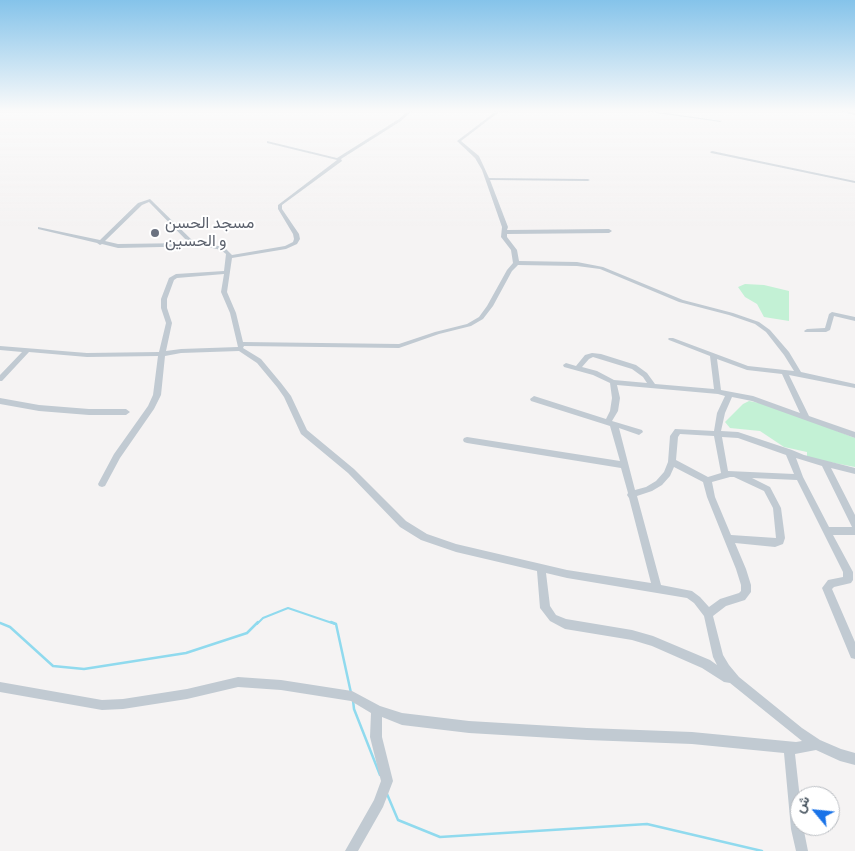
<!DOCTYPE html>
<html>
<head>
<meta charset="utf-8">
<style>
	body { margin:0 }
	#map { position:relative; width:855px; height:851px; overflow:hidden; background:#f5f3f3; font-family:Signika,Vazirmatn,sans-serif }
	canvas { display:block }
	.north { position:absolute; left:790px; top:786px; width:50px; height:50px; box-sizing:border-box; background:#fff; border:1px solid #b7bbc0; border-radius:50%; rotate:298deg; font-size:14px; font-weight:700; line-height:20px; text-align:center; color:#4a5661 }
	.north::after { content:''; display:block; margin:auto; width:18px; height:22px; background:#1a73e8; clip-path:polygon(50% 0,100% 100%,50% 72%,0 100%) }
</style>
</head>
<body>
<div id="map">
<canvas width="855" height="851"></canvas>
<div class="north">ش</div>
</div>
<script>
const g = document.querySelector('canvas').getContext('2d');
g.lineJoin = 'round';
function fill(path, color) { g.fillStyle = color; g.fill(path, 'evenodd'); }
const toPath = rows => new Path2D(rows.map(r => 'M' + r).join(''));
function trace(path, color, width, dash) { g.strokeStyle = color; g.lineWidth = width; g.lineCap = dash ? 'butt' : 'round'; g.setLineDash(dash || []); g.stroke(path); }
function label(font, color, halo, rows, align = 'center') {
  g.font = font + ' Signika,Vazirmatn,sans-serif'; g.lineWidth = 4; g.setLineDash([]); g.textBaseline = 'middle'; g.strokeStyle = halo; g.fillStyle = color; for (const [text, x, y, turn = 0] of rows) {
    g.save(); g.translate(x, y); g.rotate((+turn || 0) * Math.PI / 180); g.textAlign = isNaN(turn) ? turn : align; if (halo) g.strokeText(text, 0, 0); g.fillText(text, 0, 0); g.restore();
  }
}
fill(toPath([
	[745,284,764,285,789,291,789,321,764,317,757,304,745,297,738,287],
	[749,401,770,405,855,438,855,467,813,459,807,456,807,452,784,447,760,431,730,428,725,422,743,404]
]), '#c3f1d5');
trace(toPath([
	[257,624,263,618,288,608,335,624]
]), '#90daee', 2);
trace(toPath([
	[331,622,336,624,351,693],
	[0,623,10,627,53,666,84,669,186,653,247,633,258,622],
	[353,700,354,709,380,775],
	[387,794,398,820,440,837,647,824,762,851]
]), '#90daee', 2.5);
fill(toPath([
	[408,111,412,111,401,121,341,159,342,161,282,205,282,209,299,234,300,239,297,244,286,249,232,258,227,292,236,313,243,342,399,344,435,332,467,324,479,317,487,306,507,270,513,263,511,250,501,237,502,227,482,170,475,158,457,141,495,112,491,111,511,111,509,112,499,112,461,141,479,156,489,178,588,179,590,180,588,181,490,180,508,227,507,230,609,229,612,231,609,233,507,234,507,237,517,250,519,261,577,262,603,267,683,300,733,313,759,322,770,330,789,352,801,372,855,384,855,388,789,375,809,416,855,432,855,438,752,401,732,397,725,413,721,431,738,432,792,450,804,455,855,468,855,474,831,468,855,515,855,535,833,535,853,572,853,580,851,583,834,587,832,589,855,642,855,659,851,658,822,588,828,580,843,577,843,572,797,480,752,478,770,487,781,508,785,538,783,544,775,547,735,543,746,569,751,585,751,592,745,600,726,606,713,616,723,655,729,665,739,677,802,728,820,740,841,749,855,753,855,765,840,761,816,750,795,754,800,799,800,826,803,826,808,851,796,851,791,829,784,753,692,744,587,740,469,733,402,725,382,717,382,737,393,781,383,807,358,851,345,851,374,800,381,781,370,737,371,713,351,701,281,690,238,687,187,699,123,709,102,710,0,692,0,682,102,700,123,699,187,689,238,677,281,680,352,691,380,706,402,713,469,721,587,728,692,732,796,742,802,741,730,683,724,682,702,668,652,646,632,640,565,629,550,621,540,608,537,571,456,552,421,540,400,527,348,473,301,434,284,397,277,387,257,363,239,351,181,353,165,356,161,395,154,409,120,458,105,486,102,487,99,486,98,484,114,454,148,406,153,395,158,356,87,357,29,352,2,381,0,381,0,375,22,352,0,350,0,346,87,353,159,352,166,323,161,308,161,299,169,278,176,274,224,271,226,254,221,250,204,246,118,248,102,244,100,245,97,243,38,229,38,227,100,240,138,203,150,199,195,243,204,242,225,248,232,255,285,246,293,242,294,239,293,234,278,209,278,205,337,160,267,143,267,141,337,158,399,119,408,111],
	[149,202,189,243,118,244,105,241,142,205,149,202],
	[518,265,577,266,600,269,679,302,729,315,755,324,766,332,784,355,794,371,748,366,673,338,669,338,668,339,669,340,710,356,714,389,655,384,647,373,636,365,601,354,592,353,585,355,576,366,566,363,563,365,564,367,593,375,610,383,612,398,610,411,606,419,534,396,530,399,531,401,610,426,620,461,467,437,464,438,463,440,464,442,467,443,621,468,628,493,627,495,629,498,651,583,567,570,456,544,427,534,406,521,354,469,307,430,291,396,281,383,261,359,243,348,244,346,399,348,439,334,471,326,483,319,493,306,512,271,518,265],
	[224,274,221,292,230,313,238,347,181,349,166,351,172,323,167,308,167,299,174,280,177,278,224,274],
	[593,357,632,369,643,377,647,383,614,380,597,371,582,367,589,359,593,357],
	[717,359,747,370,782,374,800,413,753,396,721,390,717,359],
	[617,385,718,394,725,396,717,413,714,431,675,429,670,436,668,462,664,472,656,481,646,487,635,490,619,428,639,435,643,432,642,430,612,421,618,411,620,398,617,385],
	[680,434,714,436,721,473,708,477,676,460,678,437,680,434],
	[722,437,738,438,786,455,794,474,728,471,722,437],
	[796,458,822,466,852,527,854,527,829,527,803,477,796,458],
	[674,467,703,482,707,497,736,569,741,585,741,591,739,593,720,599,709,607,700,597,692,591,661,585,637,496,652,491,662,485,670,476,674,467],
	[730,477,734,477,764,491,773,508,776,538,731,535,715,497,712,482,730,477],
	[546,573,567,578,687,598,694,603,704,616,713,657,717,665,710,660,653,636,632,630,566,619,556,615,550,606,546,573],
	[643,111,651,111,722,121,720,122,643,111],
	[839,111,844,111,855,113,855,115,839,111],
	[712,151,855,181,855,183,711,153,710,152,712,151],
	[832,312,855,317,855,321,834,316,830,330,826,332,805,332,804,331,807,329,825,328,829,314,832,312],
	[0,398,39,405,89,409,126,409,130,412,126,415,89,415,39,411,0,404,0,398]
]), '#c1cad2');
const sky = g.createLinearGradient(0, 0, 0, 230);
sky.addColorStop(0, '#85c3ea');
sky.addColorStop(0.48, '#fafafa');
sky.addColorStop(1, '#fafafa00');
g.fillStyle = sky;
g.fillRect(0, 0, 855, 230);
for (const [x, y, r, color] of [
	[155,233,5,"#6b7280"]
]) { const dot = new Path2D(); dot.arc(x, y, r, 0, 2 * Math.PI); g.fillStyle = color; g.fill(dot); trace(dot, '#fff', 2); }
label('16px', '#5b616d', '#fff', [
	["مسجد الحسن",165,224],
	["و الحسين",165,242]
], 'left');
</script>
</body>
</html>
